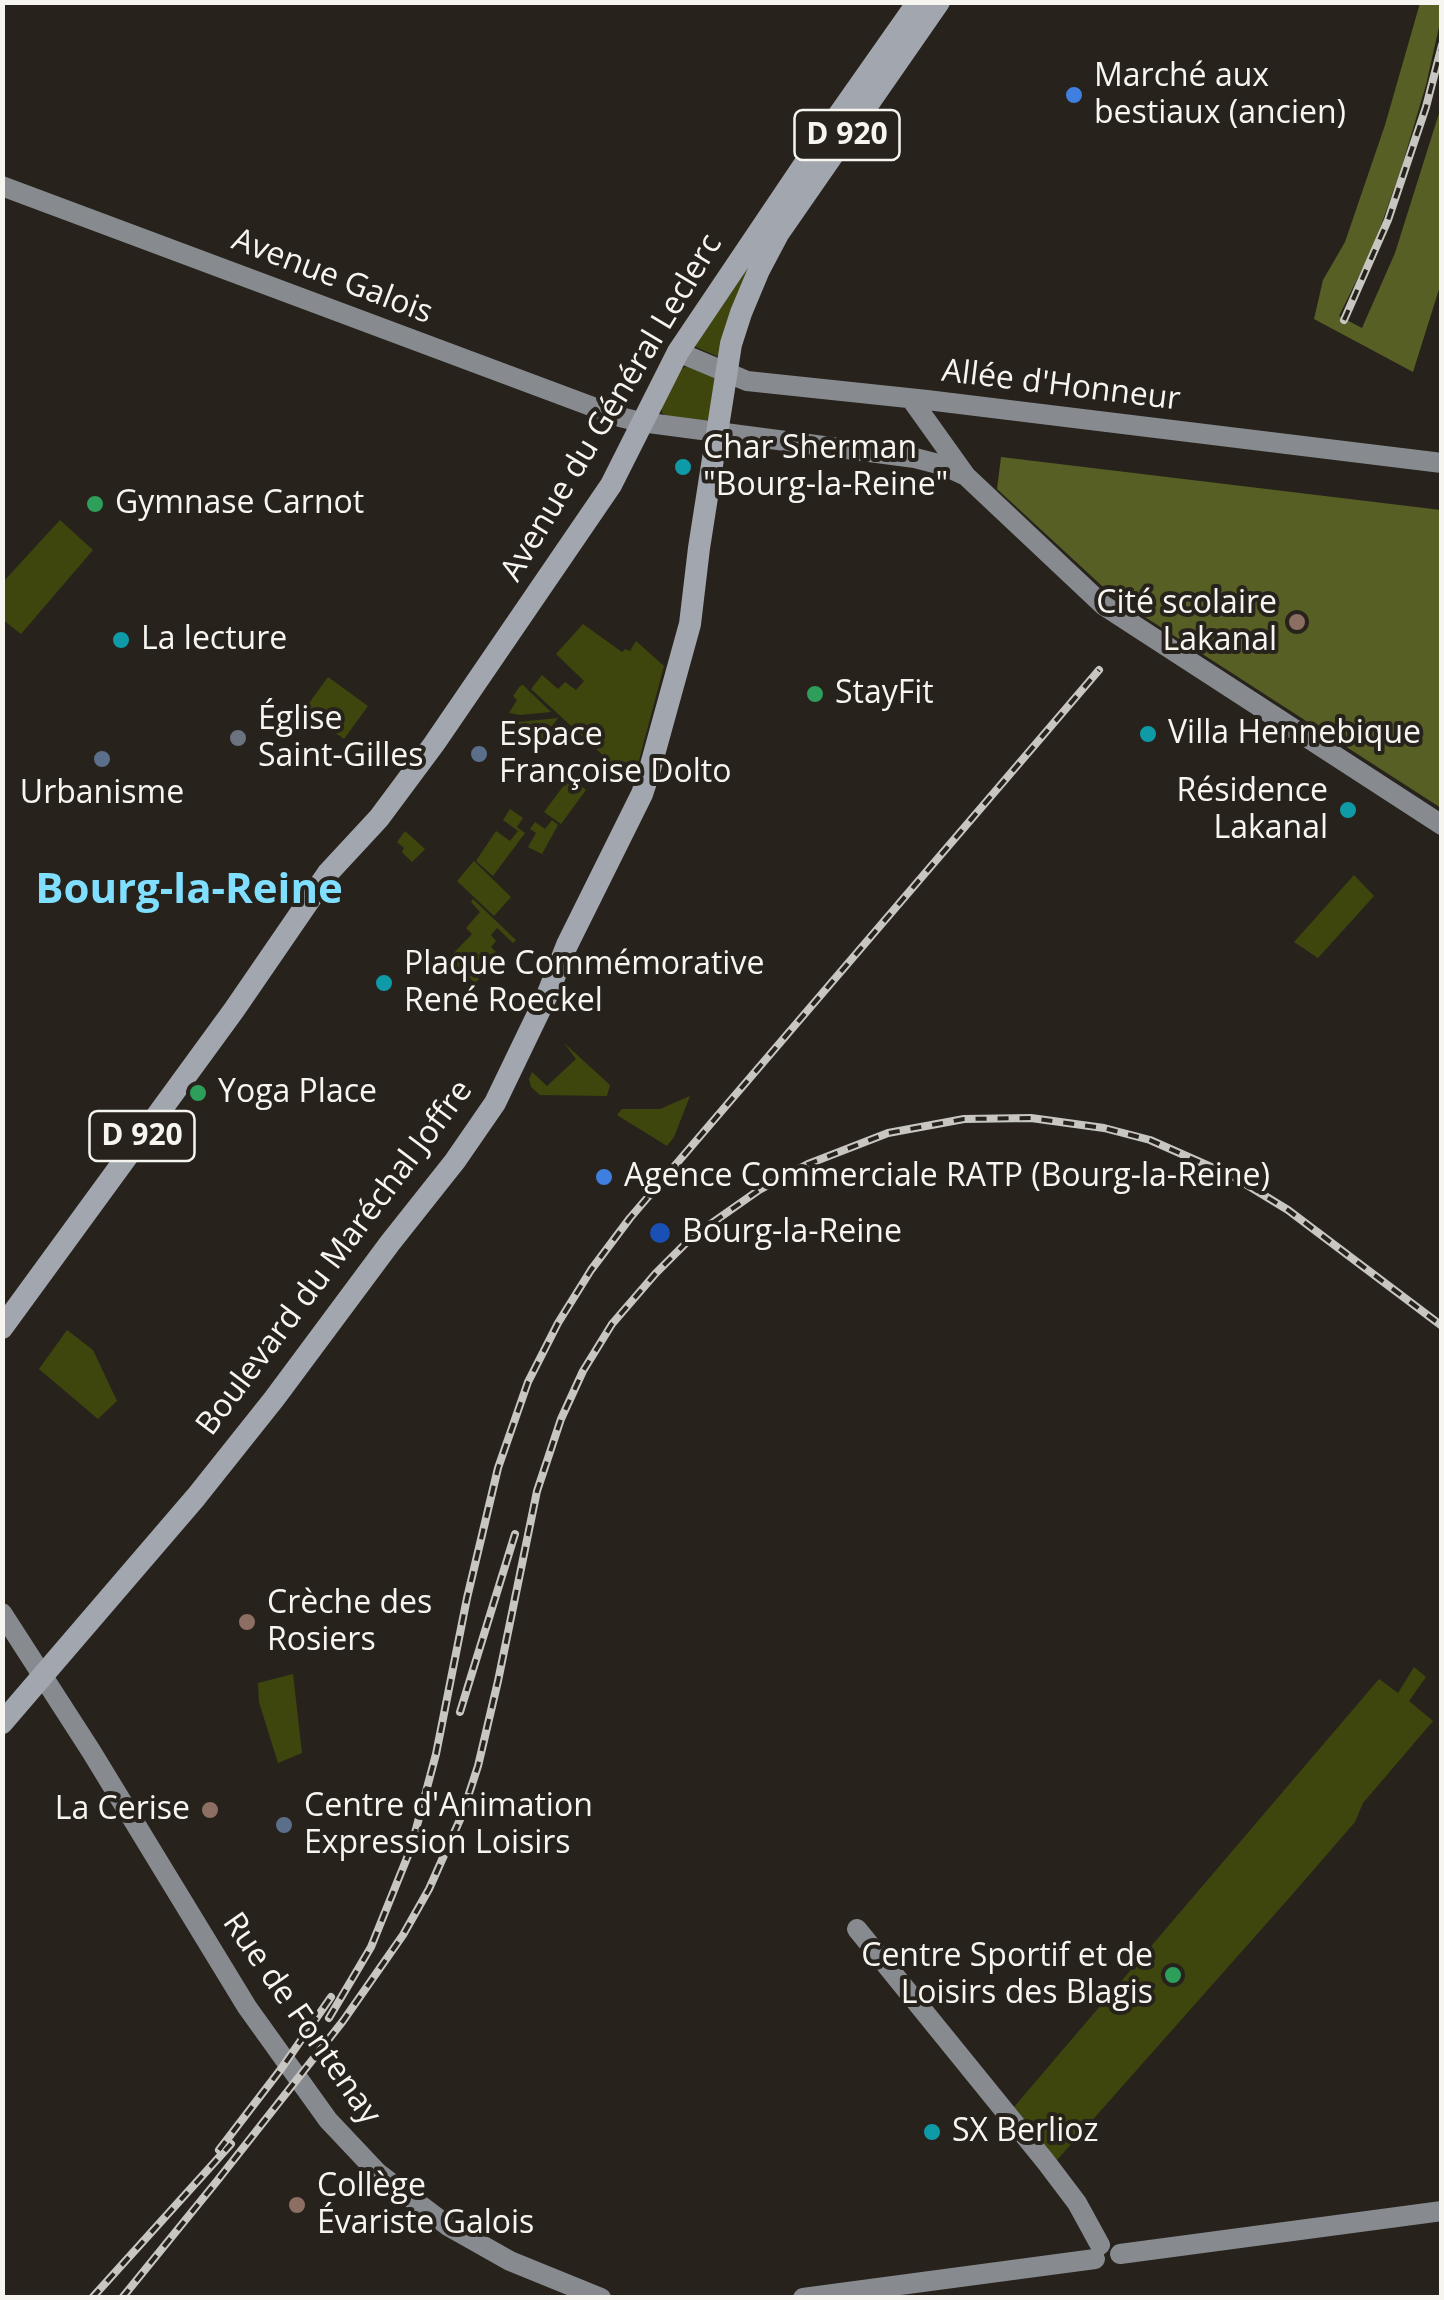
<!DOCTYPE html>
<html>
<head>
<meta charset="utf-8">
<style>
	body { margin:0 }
	#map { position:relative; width:1444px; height:2300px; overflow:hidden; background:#27231c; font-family:"Open Sans",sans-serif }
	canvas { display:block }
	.frame { position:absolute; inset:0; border:5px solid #f7f5f0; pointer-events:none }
</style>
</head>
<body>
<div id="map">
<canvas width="1444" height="2300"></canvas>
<div class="frame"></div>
</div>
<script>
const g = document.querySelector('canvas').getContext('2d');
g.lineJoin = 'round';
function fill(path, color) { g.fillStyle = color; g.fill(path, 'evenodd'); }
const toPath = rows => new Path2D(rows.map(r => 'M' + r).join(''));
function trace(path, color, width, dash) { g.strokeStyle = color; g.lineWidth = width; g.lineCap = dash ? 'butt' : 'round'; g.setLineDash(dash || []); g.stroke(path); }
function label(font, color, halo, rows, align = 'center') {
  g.font = font + ' "Open Sans",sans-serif'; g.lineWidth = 8; g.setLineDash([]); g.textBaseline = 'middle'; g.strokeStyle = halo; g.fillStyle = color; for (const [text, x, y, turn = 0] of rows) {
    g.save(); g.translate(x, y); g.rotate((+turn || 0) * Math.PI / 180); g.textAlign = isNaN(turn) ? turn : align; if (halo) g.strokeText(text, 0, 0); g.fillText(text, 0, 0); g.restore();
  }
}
fill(toPath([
	[768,229,721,358,696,347,695,345,742,277],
	[690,365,715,378,710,419,705,421,667,416,662,413,662,407,681,369],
	[60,520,93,550,21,634,3,620,3,582],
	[583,624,622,652,625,649,630,651,636,641,664,666,633,783,531,689,542,675,558,689,565,682,576,690,584,681,556,654],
	[328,677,368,706,344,739,304,710],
	[523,685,551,712,520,715,509,713,517,700,513,696,520,686],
	[558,718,540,743,518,724,518,722],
	[570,777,586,790,561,824,544,812],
	[510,809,523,818,517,827,525,833,493,876,476,861,496,831,510,841,518,831,503,820],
	[552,820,558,825,542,854,528,847,536,833,530,829,535,822,545,829],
	[405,831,425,849,412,862,402,852,404,848,397,842],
	[474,861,511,897,494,916,457,881],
	[1354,875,1374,896,1318,958,1294,942],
	[473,899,516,940,513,943,497,928,491,935,496,941,491,947,501,957,490,968,479,959,469,969,479,979,475,983,449,958,472,934,466,928,480,912,471,902],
	[564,1043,610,1085,607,1096,540,1095,531,1087,529,1079,532,1072,547,1086,576,1059],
	[690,1096,674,1137,667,1146,617,1115,622,1109,660,1109],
	[67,1330,93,1350,117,1401,98,1419,39,1369],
	[1414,1667,1426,1677,1409,1701,1433,1721,1363,1803,1355,1822,1290,1897,1057,2160,1014,2107,1379,1679,1398,1693],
	[293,1674,302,1753,278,1763,259,1702,258,1683]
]), '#3f460d');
fill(toPath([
	[1420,3,1441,3,1441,18,1426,85,1401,169,1374,245,1339,316,1362,328,1395,253,1441,107,1441,283,1413,372,1314,319,1323,280,1345,242,1385,125],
	[1001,457,1441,510,1441,808,1114,597,997,489]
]), '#575f24');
trace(toPath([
	[2,186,620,417,641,422,915,458,942,465,966,476],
	[678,352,747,381,927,400,1442,463],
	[911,399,966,476,1103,605,1442,825],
	[2,1613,91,1751,247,2007,328,2120,378,2173,448,2226,510,2261,601,2298],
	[857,1929,1046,2162,1077,2203,1100,2245],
	[1120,2254,1442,2211],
	[803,2298,1095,2259]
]), '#878b90', 20);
trace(toPath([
	[2,1328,234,1010,328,873,379,818,434,744,611,485,678,352,812,153,918,2],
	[2,1723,196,1497,274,1399,390,1243,455,1161,495,1103,548,993,567,945,642,794,648,776,690,624,699,548,731,344,741,313,759,270,778,234,939,2]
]), '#a2a7af', 22);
const rail = toPath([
	[1344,320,1388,220,1426,107,1442,45],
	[460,1712,515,1534],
	[329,2018,371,1947,411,1848,436,1754,467,1598,498,1468,528,1382,558,1323,591,1270,630,1218,1099,670],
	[219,2150,281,2069,331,1997],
	[92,2298,231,2144],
	[122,2298,217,2181,343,2021,403,1935,429,1889,462,1815,478,1766,498,1681,537,1491,561,1419,583,1371,612,1324,656,1273,688,1241,712,1223,759,1190,808,1164,888,1133,964,1119,1031,1118,1053,1121,1104,1128,1150,1140,1234,1177,1288,1210,1442,1326]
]);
trace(rail, '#c8c6c0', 8);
trace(rail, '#27231c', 4, [11]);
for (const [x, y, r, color] of [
	[1074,95,10,"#3f7fe0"],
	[683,467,10,"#0f9aa8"],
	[95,504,10,"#2e9e5b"],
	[1297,622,10,"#8d6e63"],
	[121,640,10,"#0f9aa8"],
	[815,694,10,"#2e9e5b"],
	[1148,734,10,"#0f9aa8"],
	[238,738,10,"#6b7280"],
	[479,754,10,"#5c6f8a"],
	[102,759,10,"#5c6f8a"],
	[1348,810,10,"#0f9aa8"],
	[384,983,10,"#0f9aa8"],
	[198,1093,10,"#2e9e5b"],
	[604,1177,10,"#3f7fe0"],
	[660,1233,12,"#1a4fb4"],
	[247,1622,10,"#8d6e63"],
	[210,1810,10,"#8d6e63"],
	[284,1825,10,"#5c6f8a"],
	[1173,1975,10,"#2e9e5b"],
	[932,2132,10,"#0f9aa8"],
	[297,2205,10,"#8d6e63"]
]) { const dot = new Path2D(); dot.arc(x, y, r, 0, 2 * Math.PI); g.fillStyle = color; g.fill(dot); trace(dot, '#27231c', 4); }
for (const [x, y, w] of [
	[847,135,105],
	[142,1136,105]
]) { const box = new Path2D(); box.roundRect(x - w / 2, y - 25, w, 50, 8); g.fillStyle = '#27231c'; g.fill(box); trace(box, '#f7f5f0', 2.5); }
label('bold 30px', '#f7f5f0', null, [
	["D 920",847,135],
	["D 920",142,1136]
]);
label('32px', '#f7f5f0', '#27231c', [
	["Marché aux",1094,77],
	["bestiaux (ancien)",1094,114],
	["Char Sherman",703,449],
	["\"Bourg-la-Reine\"",703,486],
	["Gymnase Carnot",115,504],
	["Cité scolaire",1277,604,"right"],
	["Lakanal",1277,641,"right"],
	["La lecture",141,640],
	["StayFit",835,694],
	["Église",258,720],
	["Saint-Gilles",258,757],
	["Villa Hennebique",1168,734],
	["Espace",499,736],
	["Françoise Dolto",499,773],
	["Résidence",1328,792,"right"],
	["Lakanal",1328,829,"right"],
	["Urbanisme",102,794,"center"],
	["Plaque Commémorative",404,965],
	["René Roeckel",404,1002],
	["Yoga Place",218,1093],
	["Agence Commerciale RATP (Bourg-la-Reine)",624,1177],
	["Bourg-la-Reine",682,1233],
	["Crèche des",267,1604],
	["Rosiers",267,1641],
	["Centre d'Animation",304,1807],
	["Expression Loisirs",304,1844],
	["La Cerise",190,1810,"right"],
	["Centre Sportif et de",1153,1957,"right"],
	["Loisirs des Blagis",1153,1994,"right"],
	["SX Berlioz",952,2132],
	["Collège",317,2187],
	["Évariste Galois",317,2224]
], 'left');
label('32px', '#f7f5f0', '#27231c', [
	["Avenue Galois",332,277,21],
	["Allée d'Honneur",1061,386,7],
	["Avenue du Général Leclerc",612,408,-59],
	["Boulevard du Maréchal Joffre",335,1258,-53],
	["Rue de Fontenay",301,2019,55]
]);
label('bold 42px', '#80deff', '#27231c', [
	["Bourg-la-Reine",189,891]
]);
</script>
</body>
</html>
